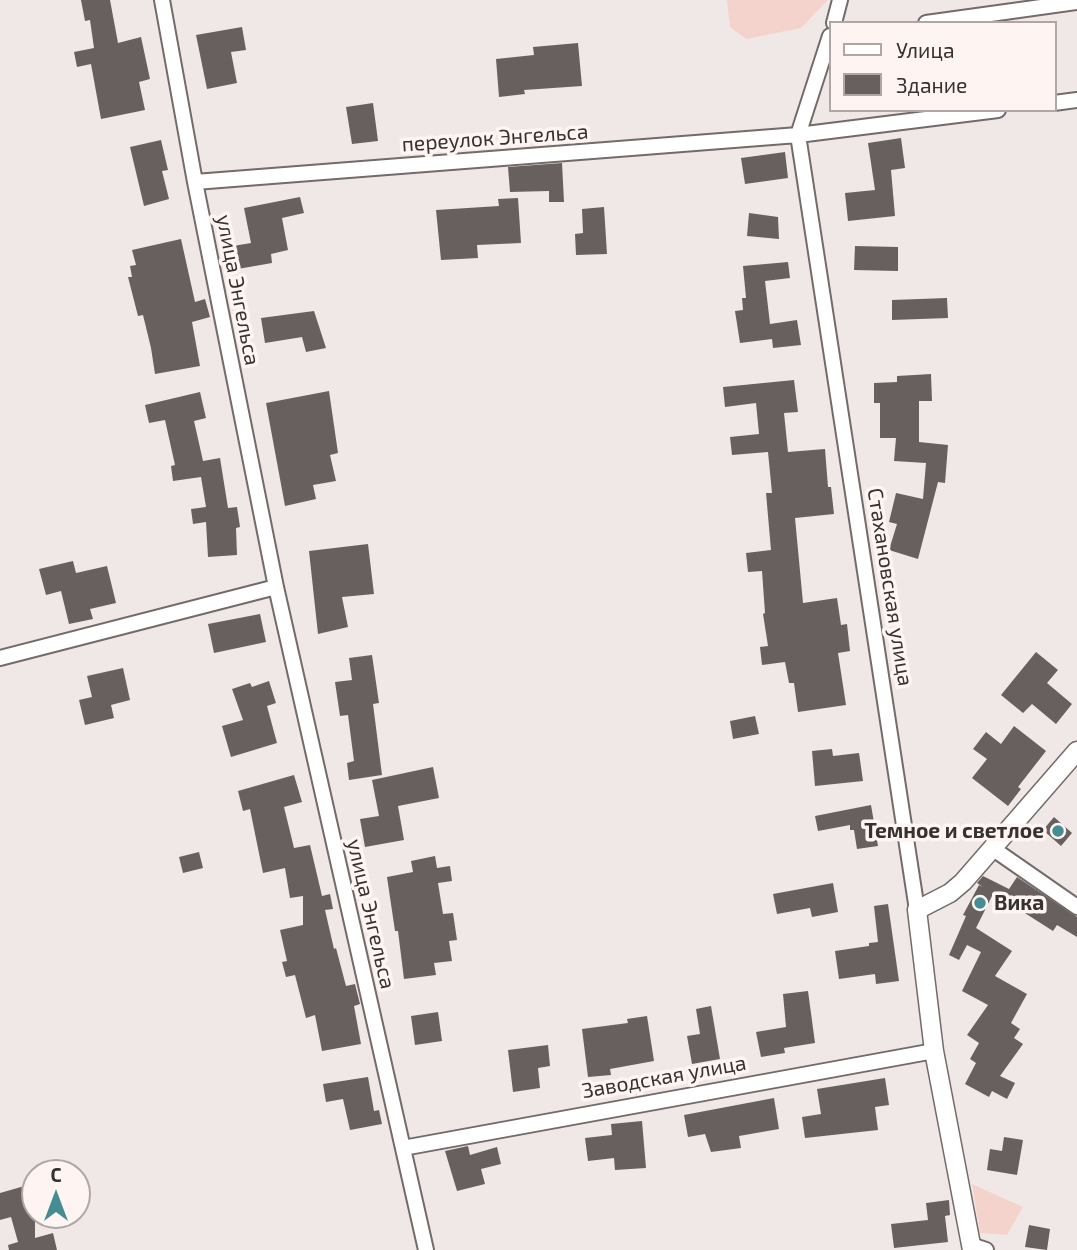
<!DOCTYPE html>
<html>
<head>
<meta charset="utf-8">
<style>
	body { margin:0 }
	#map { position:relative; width:1077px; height:1250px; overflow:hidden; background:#f0e8e6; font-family:"Exo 2",sans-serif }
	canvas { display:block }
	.legend { position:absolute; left:829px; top:21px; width:228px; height:91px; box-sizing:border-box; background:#fef5f3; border:2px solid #aea7a5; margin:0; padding:9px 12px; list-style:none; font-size:21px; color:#353231 }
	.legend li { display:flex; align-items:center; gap:14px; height:35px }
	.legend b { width:35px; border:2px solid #aea7a5 }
	.north { position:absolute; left:21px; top:1159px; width:70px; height:70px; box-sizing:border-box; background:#fef5f3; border:2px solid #aea7a5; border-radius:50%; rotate:0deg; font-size:19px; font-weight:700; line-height:28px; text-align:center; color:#353231 }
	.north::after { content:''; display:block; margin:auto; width:24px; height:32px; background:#458d92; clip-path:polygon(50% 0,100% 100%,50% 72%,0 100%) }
</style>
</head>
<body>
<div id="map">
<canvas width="1077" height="1250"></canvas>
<ul class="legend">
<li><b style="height:9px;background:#fff"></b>Улица</li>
<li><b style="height:19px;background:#68605f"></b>Здание</li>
</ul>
<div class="north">С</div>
</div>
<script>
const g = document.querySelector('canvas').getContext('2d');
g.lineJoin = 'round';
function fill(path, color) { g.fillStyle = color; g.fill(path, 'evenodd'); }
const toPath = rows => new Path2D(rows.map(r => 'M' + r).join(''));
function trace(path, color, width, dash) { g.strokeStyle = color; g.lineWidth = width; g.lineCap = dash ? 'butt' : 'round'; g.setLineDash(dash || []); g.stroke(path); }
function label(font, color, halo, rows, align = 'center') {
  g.font = font + ' "Exo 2",sans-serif'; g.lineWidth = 7; g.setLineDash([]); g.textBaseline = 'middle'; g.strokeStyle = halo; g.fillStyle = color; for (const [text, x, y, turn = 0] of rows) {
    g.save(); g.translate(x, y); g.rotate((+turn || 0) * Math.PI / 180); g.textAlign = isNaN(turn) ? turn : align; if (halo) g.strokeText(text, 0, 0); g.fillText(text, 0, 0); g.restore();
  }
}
fill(toPath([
	[727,0,828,0,801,28,746,39,730,27],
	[972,1184,1023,1207,1007,1235,980,1233]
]), '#f5d3cd');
fill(toPath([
	[81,0,110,0,118,43,141,37,150,79,139,82,145,110,101,119,91,64,77,67,74,52,94,48,90,20,85,21],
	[242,27,246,50,231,52,237,83,207,89,196,35],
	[578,43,582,86,524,90,525,94,499,97,496,59,534,55,533,47],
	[373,103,378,141,352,144,346,107],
	[901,138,905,168,891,170,895,216,848,221,845,193,875,190,868,143],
	[161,140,168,170,162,171,169,199,144,206,130,147],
	[785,152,788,178,745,184,741,158],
	[562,163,564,202,549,202,549,191,510,192,508,167],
	[300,197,304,213,282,218,288,250,271,254,272,263,232,270,227,247,251,243,244,208],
	[518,198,521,243,477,245,478,258,441,260,436,210,499,206,498,199],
	[604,207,607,254,576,255,575,234,583,233,582,209],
	[749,213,778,217,779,239,747,236],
	[181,239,195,302,205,299,210,317,192,322,200,366,155,374,151,348,143,315,138,316,128,277,132,277,130,266,136,265,132,250],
	[855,246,898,247,898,271,854,270],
	[788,262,790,278,765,281,770,324,797,320,801,345,773,348,772,339,740,343,735,311,743,310,742,298,746,298,743,266],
	[947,298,948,318,892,320,892,300],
	[314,311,326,348,306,352,302,337,265,343,261,318],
	[931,374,932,401,919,401,919,442,948,445,945,483,938,482,918,559,889,550,897,524,889,522,896,493,923,499,926,463,894,461,896,438,880,438,880,403,874,403,874,383,897,382,897,376],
	[794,380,798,412,784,413,788,452,825,449,828,487,831,487,834,514,795,518,803,603,837,598,841,625,847,624,850,651,838,653,846,705,798,712,794,683,789,683,785,662,762,665,760,647,768,646,763,614,765,613,762,571,748,572,746,553,771,550,766,493,772,493,768,452,732,455,730,437,759,434,756,403,725,407,723,387],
	[329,391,338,453,330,455,336,481,313,485,316,499,285,506,266,403],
	[200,392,206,418,194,421,203,461,220,458,228,508,237,507,240,527,236,528,237,555,208,557,206,522,193,524,191,509,206,507,201,477,173,481,171,466,175,465,165,420,149,423,145,405],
	[368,544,374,594,342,597,348,627,318,634,309,551],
	[73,561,76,573,107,566,116,603,90,609,93,619,69,624,61,591,46,595,39,569],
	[260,614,266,642,214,653,208,624],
	[1036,652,1058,670,1047,683,1072,704,1056,724,1032,704,1023,713,1001,695],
	[372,655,379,703,373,704,382,775,349,780,347,763,354,761,348,715,340,716,335,682,352,680,349,658],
	[123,668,130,700,111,705,114,718,85,725,79,700,92,697,87,676],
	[269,681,276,703,267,706,277,743,231,757,222,726,243,720,232,689,250,683,252,687],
	[755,716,759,734,733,739,730,721],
	[1014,726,1046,751,1018,787,1021,789,1008,806,972,778,987,759,973,749,986,732,1001,744],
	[832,749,833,756,859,753,863,781,815,786,812,751],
	[433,767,439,798,398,806,404,840,365,847,360,819,379,816,372,780],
	[294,775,302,802,284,807,294,848,310,845,322,896,330,894,333,909,325,910,334,949,336,948,346,986,355,984,360,1004,354,1006,361,1044,322,1051,315,1015,306,1018,295,975,286,977,282,962,287,961,280,930,303,925,303,896,290,898,285,868,263,873,250,809,243,811,238,791],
	[871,805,878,846,857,849,854,830,850,830,850,825,818,831,815,816],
	[1054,817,1072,833,1061,846,1043,830],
	[199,852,203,868,183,873,179,857],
	[435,856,437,868,450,866,452,881,438,883,443,914,453,913,457,940,449,941,452,961,434,963,436,975,404,979,398,931,395,931,387,877,413,872,411,861],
	[983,876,1009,889,1017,877,1077,917,1077,937,1057,925,1053,931,1020,910,1018,912,993,894,976,928,1012,951,995,976,1027,994,1011,1023,1020,1029,1014,1038,1023,1044,1000,1076,1015,1083,1007,1099,992,1091,989,1097,965,1084,976,1063,970,1059,979,1043,967,1035,988,1005,962,991,981,952,967,945,959,960,949,955,966,916,963,915,979,885,983,887,977,883],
	[833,883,838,912,812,917,810,908,777,914,773,894],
	[888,904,899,981,876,984,875,974,839,979,835,951,869,946,869,943,878,942,874,906],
	[808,991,815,1043,784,1048,785,1053,761,1057,756,1032,786,1027,783,994],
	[711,1006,720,1059,692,1064,687,1036,700,1034,696,1009],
	[438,1012,442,1041,415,1045,411,1016],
	[647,1016,654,1061,610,1069,611,1075,588,1077,582,1029,628,1023,627,1019],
	[548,1045,550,1066,538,1068,540,1088,513,1092,508,1050],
	[368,1077,374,1111,379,1110,382,1124,350,1130,343,1099,326,1102,323,1084],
	[885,1078,889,1105,875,1107,878,1130,805,1138,802,1117,821,1114,817,1089],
	[774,1098,779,1129,739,1136,741,1148,711,1152,705,1134,688,1137,684,1115],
	[642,1121,646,1168,615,1170,614,1158,588,1161,585,1138,612,1135,611,1124],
	[1004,1137,1023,1140,1017,1175,987,1170,990,1149,1002,1151],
	[468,1146,470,1155,497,1147,501,1164,481,1169,485,1184,457,1191,445,1151],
	[35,1183,35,1238,53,1233,57,1250,9,1250,8,1245,18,1242,11,1217,0,1220,0,1193],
	[949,1200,950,1215,945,1216,948,1242,894,1248,891,1224,928,1220,926,1203],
	[1029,1225,1050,1229,1047,1250,1025,1247]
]), '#68605f');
const minor = toPath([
	[162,0,195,182,276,587,426,1250],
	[834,23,840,0],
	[926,23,1077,2],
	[830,36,798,135,917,910],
	[1054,103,1077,100],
	[195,182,798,135,998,110],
	[0,658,276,587],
	[992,848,1077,907],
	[403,1148,934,1051],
	[971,1245,986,1250]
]);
const tertiary = toPath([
	[972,1250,934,1051,917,910,950,893,963,882,1077,751]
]);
trace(minor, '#726b6a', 18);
trace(tertiary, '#726b6a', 21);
trace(minor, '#fff', 14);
trace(tertiary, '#fff', 18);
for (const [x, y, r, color] of [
	[1058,831,7,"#458d92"],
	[980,903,7,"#458d92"]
]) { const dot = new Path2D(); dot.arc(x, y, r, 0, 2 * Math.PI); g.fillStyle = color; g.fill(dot); trace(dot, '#fef5f3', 2.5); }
label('21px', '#353231', '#fef5f3', [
	["переулок Энгельса",495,138,-4],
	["улица Энгельса",238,290,79],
	["Стахановская улица",890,587,81],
	["улица Энгельса",371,914,77],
	["Заводская улица",664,1077,-10]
]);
label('bold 21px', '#353231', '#fef5f3', [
	["Темное и светлое",1044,831],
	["Вика",994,903,"left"]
], 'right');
</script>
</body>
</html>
